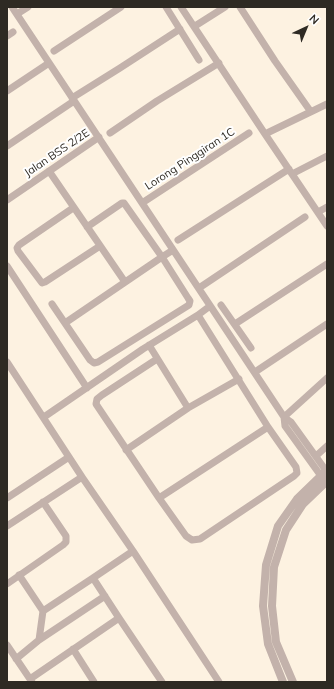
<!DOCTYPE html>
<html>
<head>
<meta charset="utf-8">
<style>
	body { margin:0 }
	#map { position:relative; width:334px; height:689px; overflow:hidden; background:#fdf2e1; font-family:Mulish,sans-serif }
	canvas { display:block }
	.frame { position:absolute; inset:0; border:8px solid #2e2a23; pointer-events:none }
	.north { position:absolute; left:286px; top:8px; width:40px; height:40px; -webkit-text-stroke:3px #fff; paint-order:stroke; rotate:44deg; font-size:11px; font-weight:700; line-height:16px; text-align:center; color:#2e2a23 }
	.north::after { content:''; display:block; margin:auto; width:14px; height:18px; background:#2e2a23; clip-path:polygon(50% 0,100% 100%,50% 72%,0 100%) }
</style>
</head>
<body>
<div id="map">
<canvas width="334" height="689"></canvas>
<div class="frame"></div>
<div class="north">N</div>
</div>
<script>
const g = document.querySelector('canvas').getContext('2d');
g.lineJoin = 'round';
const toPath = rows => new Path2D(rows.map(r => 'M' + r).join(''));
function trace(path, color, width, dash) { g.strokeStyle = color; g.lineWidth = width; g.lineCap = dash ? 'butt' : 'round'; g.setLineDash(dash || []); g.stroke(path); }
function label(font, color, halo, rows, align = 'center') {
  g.font = font + ' Mulish,sans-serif'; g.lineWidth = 4; g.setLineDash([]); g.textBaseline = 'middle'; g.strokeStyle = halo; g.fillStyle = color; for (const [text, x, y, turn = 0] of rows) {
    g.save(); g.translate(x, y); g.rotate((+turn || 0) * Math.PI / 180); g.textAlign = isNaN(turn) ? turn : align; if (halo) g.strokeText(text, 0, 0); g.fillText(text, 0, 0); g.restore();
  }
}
trace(toPath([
	[12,7,284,417,291,422,327,472],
	[166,7,199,60],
	[181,7,265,134,327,226],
	[240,7,275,61,311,112],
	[17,14,28,7],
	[195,26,225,7],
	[7,36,13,32],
	[54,51,121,7],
	[7,91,49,63],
	[72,98,120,68,180,29],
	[110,133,157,101,219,63],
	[265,134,327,104],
	[7,146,74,101],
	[49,171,125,282],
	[292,174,327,156],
	[7,200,99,137],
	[142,203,249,133],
	[73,208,19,245,17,248,18,251,42,283,45,282,100,246],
	[318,212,327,207],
	[178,240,289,169],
	[7,266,87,388],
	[199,288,305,217],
	[52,304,54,307,90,360,94,363,98,362,189,305,190,301,188,298,162,257,124,203,122,203,87,227],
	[221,305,251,348],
	[65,323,162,257,173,250],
	[235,324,327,264],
	[149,345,188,408],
	[157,359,102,395,97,399,96,404,159,498,186,536,192,540,200,539,294,476,297,473,296,467,268,427,198,315],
	[7,362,82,477,133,551,219,682],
	[255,372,327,324],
	[44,417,143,349,198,315,210,306],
	[284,417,285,426,321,476,325,477],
	[284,417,327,378],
	[126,450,188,408,239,379],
	[316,456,327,446],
	[7,498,69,457],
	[159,498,268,427],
	[7,526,82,477],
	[133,551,93,578,119,618,162,682],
	[19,575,43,611,93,578],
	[7,584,63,545,66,542,66,536,43,502],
	[39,640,105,596],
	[7,645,32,682],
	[73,649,94,682],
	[16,659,39,640,43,611],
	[30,679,119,618]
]), '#c3b2ab', 7);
trace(toPath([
	[283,682,268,644,263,606,266,565,278,526,297,499,327,470],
	[293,682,276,642,272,606,274,567,286,530,303,504,327,481]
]), '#c3b2ab', 8);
label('11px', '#2e2a23', '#fff', [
	["Jalan BSS 2/2E",57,153,-34],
	["Lorong Pinggiran 1C",190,159,-33]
]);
</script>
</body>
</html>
